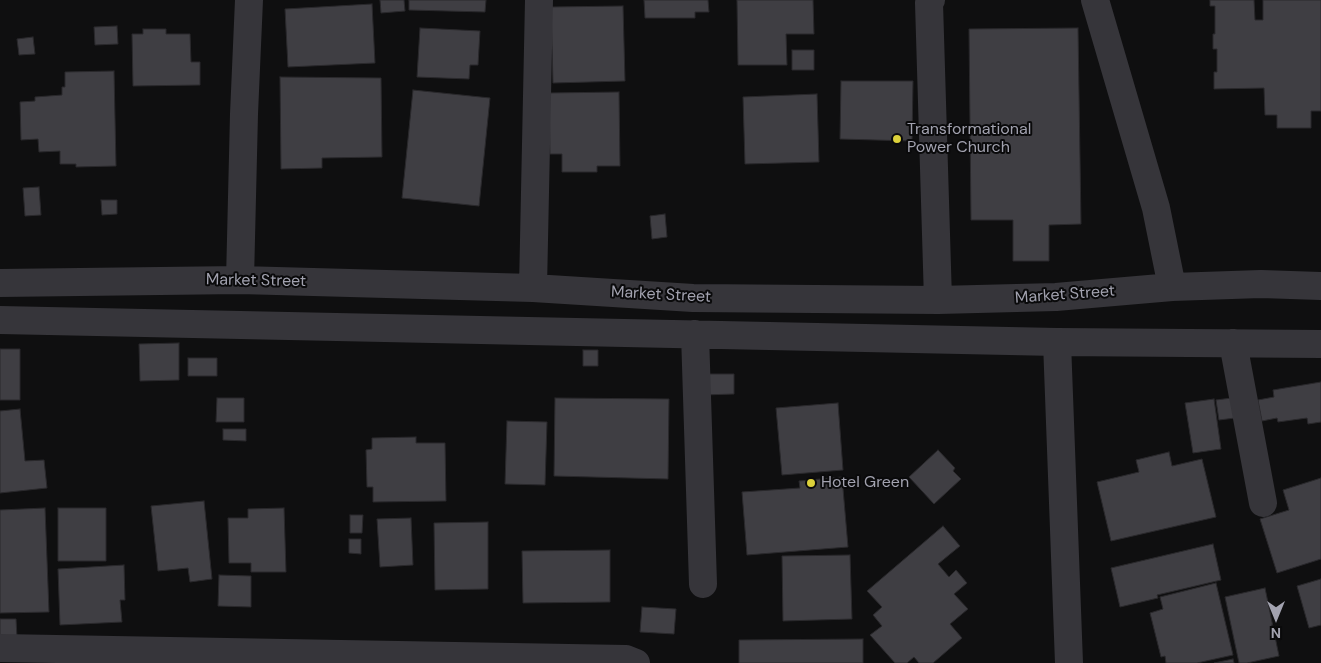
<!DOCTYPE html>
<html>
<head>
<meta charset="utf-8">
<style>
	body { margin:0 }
	#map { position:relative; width:1321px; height:663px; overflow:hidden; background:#0f0f10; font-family:"DM Sans",sans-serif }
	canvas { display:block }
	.north { position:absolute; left:1251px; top:593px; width:50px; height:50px; -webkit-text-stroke:4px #0a0a0b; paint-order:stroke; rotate:180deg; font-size:14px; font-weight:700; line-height:20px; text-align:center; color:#a2a2af }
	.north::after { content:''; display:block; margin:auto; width:18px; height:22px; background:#a2a2af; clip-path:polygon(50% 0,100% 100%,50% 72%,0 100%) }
</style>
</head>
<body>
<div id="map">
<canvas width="1321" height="663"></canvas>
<div class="north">N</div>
</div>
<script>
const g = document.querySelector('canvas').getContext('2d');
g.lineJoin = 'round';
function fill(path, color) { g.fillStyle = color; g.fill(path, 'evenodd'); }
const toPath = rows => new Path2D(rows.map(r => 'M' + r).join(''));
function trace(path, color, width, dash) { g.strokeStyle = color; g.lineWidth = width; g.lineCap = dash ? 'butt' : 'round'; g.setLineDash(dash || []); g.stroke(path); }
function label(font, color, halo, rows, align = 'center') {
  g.font = font + ' "DM Sans",sans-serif'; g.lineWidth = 4; g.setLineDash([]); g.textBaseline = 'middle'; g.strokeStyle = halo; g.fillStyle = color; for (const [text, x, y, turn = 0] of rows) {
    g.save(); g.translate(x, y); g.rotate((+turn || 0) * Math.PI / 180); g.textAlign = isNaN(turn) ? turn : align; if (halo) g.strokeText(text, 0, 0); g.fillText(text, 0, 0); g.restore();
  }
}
const building = toPath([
	[380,0,404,0,405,11,381,13,380,0],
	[409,0,486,0,485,12,409,10,409,0],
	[644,0,708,0,709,12,695,12,695,18,645,18,644,0],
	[737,0,813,0,814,34,786,34,787,65,738,65,737,0],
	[1210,0,1254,0,1255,20,1263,20,1263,0,1321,0,1321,111,1311,111,1311,128,1277,128,1277,115,1265,115,1264,88,1214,89,1214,72,1217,72,1217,49,1213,49,1213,34,1215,34,1215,6,1210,6,1210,0],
	[372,4,375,63,288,67,285,9,372,4],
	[623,6,625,81,553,83,551,7,623,6],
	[117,26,118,44,95,45,94,27,117,26],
	[420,28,480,31,478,65,470,65,469,79,417,77,420,28],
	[1078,28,1081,224,1049,225,1049,261,1013,261,1013,220,971,220,969,29,1078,28],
	[143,29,166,29,166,34,190,34,191,62,200,62,200,85,133,86,132,34,143,34,143,29],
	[33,37,35,54,19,55,17,39,33,37],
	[792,50,814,50,814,70,792,70,792,50],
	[114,71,116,166,76,167,76,164,60,164,60,151,39,152,38,139,21,140,20,102,35,101,35,97,62,95,62,87,65,87,65,72,114,71],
	[280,77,381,78,382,157,322,158,322,168,281,169,280,77],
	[841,81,913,81,912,141,840,139,841,81],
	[413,90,490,98,479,206,402,198,413,90],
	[619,92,620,166,597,166,597,172,562,172,562,154,550,154,549,93,619,92],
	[817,94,819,162,745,164,743,97,817,94],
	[39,187,41,215,25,216,23,188,39,187],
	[101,200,117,200,117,214,102,215,101,200],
	[665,214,667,237,652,239,650,216,665,214],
	[179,343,179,380,140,381,139,344,179,343],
	[0,349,20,349,20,400,0,400,0,349],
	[583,350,598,350,598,366,583,366,583,350],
	[188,358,217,358,217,376,188,376,188,358],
	[703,374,734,374,734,394,703,395,703,374],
	[1321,382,1321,422,1308,424,1307,418,1278,422,1277,418,1262,421,1258,400,1274,397,1273,390,1321,382],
	[217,398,244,398,244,422,216,422,217,398],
	[555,398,669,399,668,479,554,476,555,398],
	[1232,398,1235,418,1219,420,1216,400,1232,398],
	[1214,399,1221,449,1193,453,1185,403,1214,399],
	[838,403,843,470,782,475,776,408,838,403],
	[20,409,25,461,44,460,47,488,0,493,0,411,20,409],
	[507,421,547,422,545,485,505,484,507,421],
	[223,429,246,429,246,441,223,440,223,429],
	[416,437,416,443,445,443,446,501,373,502,373,487,367,487,366,450,372,449,372,438,416,437],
	[938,450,955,468,953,471,961,479,934,504,909,477,938,450],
	[1169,452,1172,466,1202,459,1216,517,1111,541,1097,482,1139,472,1136,460,1169,452],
	[842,477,848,547,747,555,742,492,800,488,799,481,842,477],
	[1321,478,1321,559,1277,573,1260,519,1289,510,1283,490,1321,478],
	[204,501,212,579,190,582,188,568,158,571,151,506,204,501],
	[45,508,49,612,0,613,0,510,45,508],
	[58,508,106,508,106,561,58,561,58,508],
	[284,508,286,572,251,572,251,563,229,563,228,518,248,518,248,509,284,508],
	[350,515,363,515,362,533,350,533,350,515],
	[411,518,413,565,380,567,377,519,411,518],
	[488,522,488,589,435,590,434,523,488,522],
	[943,526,960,546,938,564,949,577,956,570,967,583,954,594,968,609,950,624,962,638,933,663,919,663,914,657,907,663,895,663,870,635,882,626,873,615,882,607,867,591,943,526],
	[349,539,361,539,361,554,349,553,349,539],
	[1213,544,1221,580,1157,595,1158,598,1120,607,1111,568,1213,544],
	[610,550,610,602,523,603,522,551,610,550],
	[850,555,852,619,783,621,782,556,850,555],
	[124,565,125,600,120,600,122,622,60,625,58,569,124,565],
	[219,575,251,576,251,607,218,606,219,575],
	[1321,579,1321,625,1309,628,1297,586,1321,579],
	[1216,583,1233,655,1197,663,1166,663,1165,656,1161,657,1150,613,1163,609,1160,597,1216,583],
	[1265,588,1279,656,1247,663,1239,663,1225,597,1265,588],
	[642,607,676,609,674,634,640,632,642,607],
	[0,619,16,619,17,638,0,639,0,619],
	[863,639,863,663,739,663,739,640,863,639],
	[1233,659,1234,663,1214,663,1233,659]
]);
fill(building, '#3f3e43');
trace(building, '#2a292c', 1);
trace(toPath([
	[931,0,929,3,938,300],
	[1095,0,1156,208,1172,287],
	[240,280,244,114,249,0],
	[0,283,240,280,533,288,693,298,938,300,1056,297,1172,287,1261,284,1321,286],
	[533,288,539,0],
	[0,320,1057,342,1321,344],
	[695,334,703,584],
	[1057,342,1069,663],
	[1233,343,1263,503],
	[0,648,626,659,636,663]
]), '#36353a', 28);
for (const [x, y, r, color] of [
	[897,139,5,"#dcd13b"],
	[811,483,5,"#dcd13b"]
]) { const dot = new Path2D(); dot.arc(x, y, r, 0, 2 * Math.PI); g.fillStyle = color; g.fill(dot); trace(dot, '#0a0a0b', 2); }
label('16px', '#a2a2af', '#0a0a0b', [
	["Transformational",907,130],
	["Power Church",907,148],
	["Hotel Green",821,483]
], 'left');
label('16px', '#a2a2af', '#0a0a0b', [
	["Market Street",256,281,1],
	["Market Street",661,295,3],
	["Market Street",1065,295,-4]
]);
</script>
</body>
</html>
